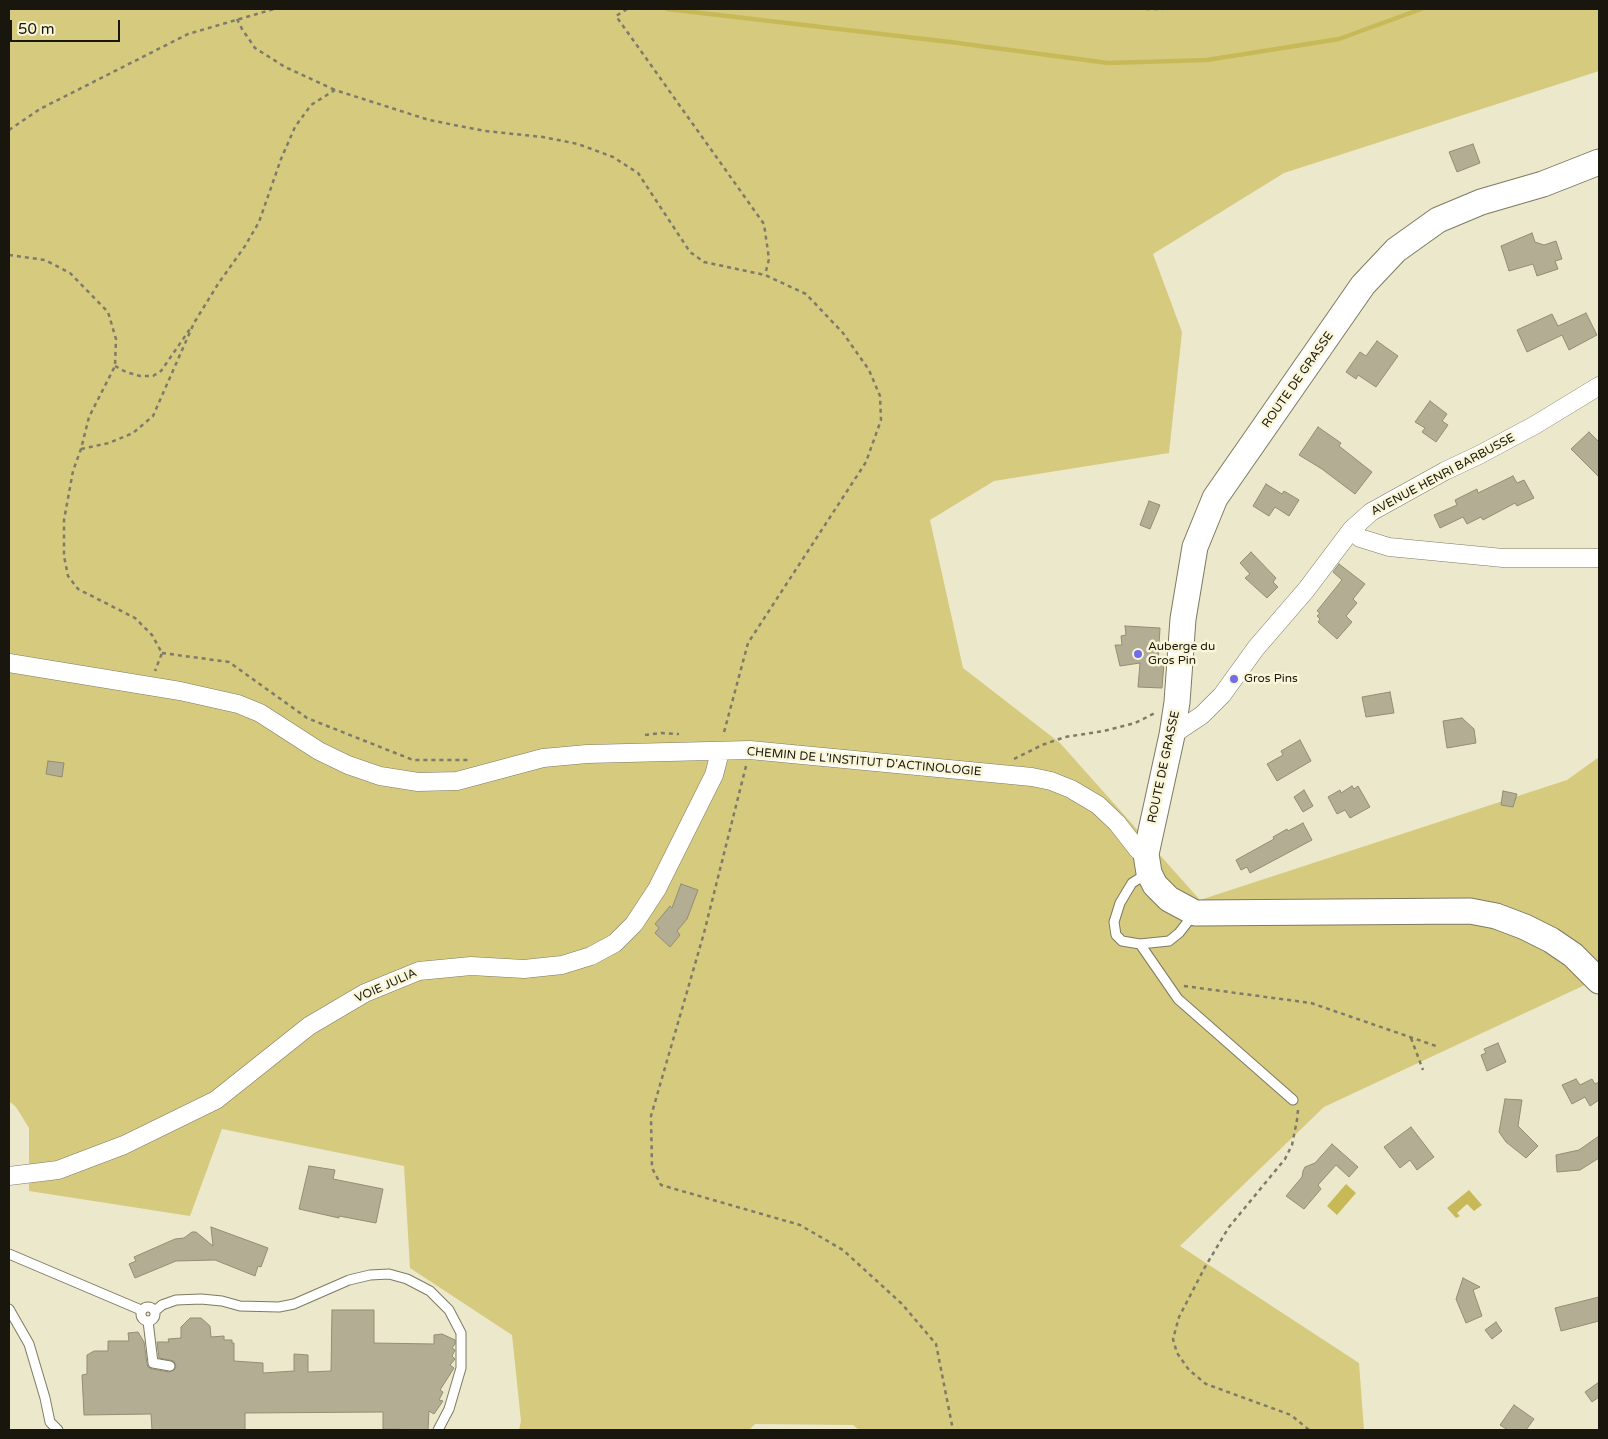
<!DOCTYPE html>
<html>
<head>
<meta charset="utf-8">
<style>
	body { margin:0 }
	#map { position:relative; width:1608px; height:1439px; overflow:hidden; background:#ece8cb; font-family:"Varela Round",sans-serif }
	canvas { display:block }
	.frame { position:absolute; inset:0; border:10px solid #19170d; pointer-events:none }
	.scale { position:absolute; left:10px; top:20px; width:110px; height:22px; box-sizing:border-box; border:2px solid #19170d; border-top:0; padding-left:6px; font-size:15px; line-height:18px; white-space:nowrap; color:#19170d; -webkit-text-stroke:4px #f9f5d8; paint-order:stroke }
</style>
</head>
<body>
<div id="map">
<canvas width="1608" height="1439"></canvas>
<div class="frame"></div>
<div class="scale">50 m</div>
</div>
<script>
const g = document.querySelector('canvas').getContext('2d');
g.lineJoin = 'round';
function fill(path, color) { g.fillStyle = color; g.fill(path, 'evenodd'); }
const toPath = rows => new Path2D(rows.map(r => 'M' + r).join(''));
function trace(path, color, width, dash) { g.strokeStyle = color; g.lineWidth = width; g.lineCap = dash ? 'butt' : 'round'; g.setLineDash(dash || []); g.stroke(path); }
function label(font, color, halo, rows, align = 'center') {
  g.font = font + ' "Varela Round",sans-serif'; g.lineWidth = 5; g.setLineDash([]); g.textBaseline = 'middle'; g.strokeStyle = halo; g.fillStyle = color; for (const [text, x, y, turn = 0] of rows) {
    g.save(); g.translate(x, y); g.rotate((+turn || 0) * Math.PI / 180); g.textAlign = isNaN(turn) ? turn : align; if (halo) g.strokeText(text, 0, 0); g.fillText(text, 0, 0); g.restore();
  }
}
fill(toPath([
	[9,9,1599,9,1599,71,1284,173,1153,254,1182,332,1169,453,994,481,930,520,963,668,1060,743,1200,900,1567,780,1599,757,1599,990,1587,984,1324,1107,1180,1246,1359,1363,1364,1430,859,1430,853,1425,755,1424,749,1430,519,1430,521,1421,512,1335,410,1268,404,1166,222,1129,190,1216,29,1191,29,1128,16,1107,9,1101]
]), '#d6ca7f');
fill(toPath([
	[1346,1184,1356,1193,1337,1215,1327,1206],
	[1469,1190,1482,1205,1474,1211,1467,1204,1457,1213,1460,1216,1456,1218,1447,1208]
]), '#c8b958');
trace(toPath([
	[667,9,950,42,1108,63,1207,60,1339,39,1421,9]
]), '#c8b958', 4.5);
const building = toPath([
	[1473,144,1480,163,1457,172,1449,152,1473,144],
	[1532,233,1535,242,1544,245,1556,241,1562,259,1555,261,1558,269,1537,276,1533,264,1509,271,1501,246,1532,233],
	[1586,313,1597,335,1569,350,1562,335,1527,352,1517,330,1552,314,1558,326,1586,313],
	[1377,341,1398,356,1376,387,1358,375,1356,379,1346,372,1360,352,1366,356,1377,341],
	[1430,401,1447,414,1442,421,1448,425,1436,442,1422,432,1425,428,1415,422,1430,401],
	[1318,427,1341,443,1339,446,1372,472,1355,494,1322,469,1299,455,1318,427],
	[1589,432,1599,442,1599,477,1571,449,1589,432],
	[1513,476,1517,483,1524,480,1534,498,1517,506,1515,503,1483,520,1481,517,1467,524,1463,517,1440,528,1434,515,1457,505,1455,500,1477,489,1478,493,1513,476],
	[1266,484,1282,494,1284,491,1299,500,1289,516,1275,507,1269,516,1253,506,1266,484],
	[1149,501,1160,505,1150,529,1140,525,1149,501],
	[1251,552,1276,578,1273,582,1278,587,1267,598,1245,578,1250,574,1240,563,1251,552],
	[1339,564,1365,584,1353,599,1357,603,1346,616,1352,622,1337,639,1318,622,1320,619,1317,616,1320,613,1317,611,1342,580,1333,572,1339,564],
	[1125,626,1160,628,1158,662,1164,663,1162,688,1138,687,1140,663,1120,666,1115,645,1122,645,1121,636,1126,635,1125,626],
	[1390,692,1394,713,1366,717,1362,697,1390,692],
	[1462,718,1474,729,1476,743,1447,748,1443,721,1462,718],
	[1300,740,1311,761,1277,781,1267,764,1283,755,1281,751,1300,740],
	[48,761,64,763,62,777,46,774,48,761],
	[1352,786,1354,789,1358,786,1370,807,1350,818,1345,810,1337,814,1328,797,1340,790,1341,793,1352,786],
	[1304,790,1313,806,1303,812,1294,797,1304,790],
	[1503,791,1517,794,1513,807,1501,805,1503,791],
	[1303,823,1312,840,1250,873,1247,867,1241,870,1236,860,1274,839,1273,837,1287,829,1288,831,1303,823],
	[681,884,698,890,687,919,677,931,680,935,670,947,655,933,659,928,655,924,670,906,672,908,681,884],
	[1498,1043,1506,1062,1487,1071,1481,1055,1486,1053,1484,1049,1498,1043],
	[1576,1079,1580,1085,1592,1079,1595,1084,1599,1082,1599,1100,1590,1106,1585,1097,1572,1104,1562,1085,1576,1079],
	[1505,1099,1522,1100,1518,1126,1538,1146,1526,1158,1506,1142,1499,1132,1505,1099],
	[1411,1127,1434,1157,1417,1170,1410,1160,1400,1168,1384,1147,1411,1127],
	[1599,1136,1599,1158,1580,1170,1557,1172,1556,1155,1579,1150,1599,1136],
	[1332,1144,1358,1167,1349,1177,1336,1165,1318,1185,1321,1189,1304,1209,1286,1196,1302,1177,1303,1171,1305,1167,1315,1163,1332,1144],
	[309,1166,335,1170,333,1179,383,1189,376,1223,339,1216,339,1218,299,1209,309,1166],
	[211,1227,268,1248,261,1267,258,1266,255,1276,215,1260,176,1261,135,1278,129,1264,136,1261,134,1257,175,1239,184,1238,192,1232,196,1232,213,1246,211,1227],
	[1463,1278,1480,1287,1473,1290,1482,1316,1466,1323,1456,1299,1463,1278],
	[1599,1297,1599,1321,1561,1331,1555,1308,1599,1297],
	[332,1310,374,1310,374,1343,434,1344,434,1335,442,1334,455,1340,455,1344,452,1348,455,1350,452,1356,455,1359,450,1365,454,1368,440,1390,443,1392,439,1400,443,1401,434,1414,429,1411,428,1430,383,1429,383,1412,245,1413,245,1430,152,1430,151,1414,84,1415,82,1375,87,1374,87,1355,94,1351,108,1351,108,1341,129,1341,128,1333,138,1332,144,1342,147,1364,148,1367,152,1369,169,1372,174,1370,176,1367,174,1361,159,1358,157,1342,169,1342,168,1339,181,1338,181,1327,190,1318,201,1318,210,1326,211,1337,224,1336,224,1340,232,1340,232,1343,234,1343,234,1361,263,1363,263,1373,294,1371,294,1354,308,1355,308,1372,331,1371,332,1310],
	[1496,1322,1502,1331,1492,1339,1485,1330,1496,1322],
	[1599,1382,1599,1397,1592,1402,1585,1392,1599,1382],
	[1514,1405,1534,1419,1526,1430,1508,1430,1500,1425,1514,1405]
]);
fill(building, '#b3ae93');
trace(building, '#928e73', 1);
const service = toPath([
	[1148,873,1132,883,1120,903,1114,922,1116,935,1122,941,1140,944,1169,941,1179,933,1193,915],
	[1140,944,1178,999,1293,1100],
	[9,1254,141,1310],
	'141 1314a7 7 0 1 1 14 0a7 7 0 1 1-14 0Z',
	[9,1309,29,1344,45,1398,50,1422,58,1430],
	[155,1311,162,1305,176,1300,201,1299,222,1301,240,1306,279,1307,294,1304,349,1280,370,1275,389,1274,407,1279,430,1291,449,1310,461,1333,461,1368,449,1409,438,1430],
	[148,1321,153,1363,170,1366]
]);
const minor = toPath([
	[1352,529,1360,538,1389,547,1503,558,1599,558],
	[9,663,180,691,238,704,260,713,319,751,348,765,380,776,418,782,457,781,543,758,587,754,750,750,1032,777,1051,781,1071,789,1098,805,1117,823,1138,850,1146,854],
	[1172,735,1202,715,1222,695,1256,648,1306,590,1352,529,1371,512,1445,471,1479,455,1535,425,1599,386],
	[9,1176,58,1170,124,1145,216,1100,309,1026,365,993,419,971,471,966,524,969,562,965,591,956,615,943,634,924,657,889,714,775,720,752]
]);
const secondary = toPath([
	[1599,162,1543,184,1481,202,1438,220,1396,250,1363,285,1215,498,1195,547,1183,619,1177,702,1172,735,1146,854,1149,873,1155,885,1169,899,1195,913,1470,911,1496,916,1525,927,1551,940,1573,955,1599,981]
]);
trace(service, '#7e7a61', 11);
trace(minor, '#7e7a61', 19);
trace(secondary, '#7e7a61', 27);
trace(toPath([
	[627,9,616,16,764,224,769,259,765,275],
	[1146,9,1163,9],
	[237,19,242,29,255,48,285,67,335,90],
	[9,130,40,109,188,34,274,9],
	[9,255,45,260,70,273,108,312,116,339,115,366,89,417,81,449,73,471,64,520,64,556,68,576,78,589,135,618,152,635,162,653,155,671],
	[115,366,126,372,140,376,153,376,161,371,190,329],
	[81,449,109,443,133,433,153,416,194,323,218,284,245,246,259,222,281,159,295,127,311,105,335,90,429,120,485,131,543,137,578,144,613,157,638,173,690,252,704,262,765,275,806,294,843,333,869,370,880,396,881,420,866,462,748,643,723,736],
	[162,653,229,662,307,718,413,760,469,760],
	[645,735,661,733,679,734],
	[1014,759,1042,745,1065,737,1104,731,1135,723,1155,713],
	[746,766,704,933,651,1116,652,1168,661,1185,800,1225,843,1250,902,1304,936,1344,953,1430],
	[1184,986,1311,1003,1436,1046],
	[1411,1038,1423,1070],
	[1298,1110,1297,1120,1292,1145,1285,1159,1229,1227,1205,1267,1179,1317,1173,1339,1177,1353,1189,1370,1206,1384,1291,1415,1309,1430]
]), '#7e7b68', 2.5, [4, 4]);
trace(service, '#fff', 9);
trace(minor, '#fff', 18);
trace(secondary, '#fff', 25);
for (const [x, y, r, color] of [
	[1138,654,5,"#6f6de7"],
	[1234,679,5,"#6f6de7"]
]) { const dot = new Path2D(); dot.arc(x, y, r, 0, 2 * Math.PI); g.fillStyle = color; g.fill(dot); trace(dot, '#f9f5d8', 2); }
label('12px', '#19170d', '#f9f5d8', [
	["ROUTE DE GRASSE",1298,380,-55],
	["AVENUE HENRI BARBUSSE",1443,475,-28],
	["CHEMIN DE L'INSTITUT D'ACTINOLOGIE",864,762,5],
	["ROUTE DE GRASSE",1164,767,-78],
	["VOIE JULIA",386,986,-24]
]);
label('12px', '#19170d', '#f9f5d8', [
	["Auberge du",1148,647],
	["Gros Pin",1148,661],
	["Gros Pins",1244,679]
], 'left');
</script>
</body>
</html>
